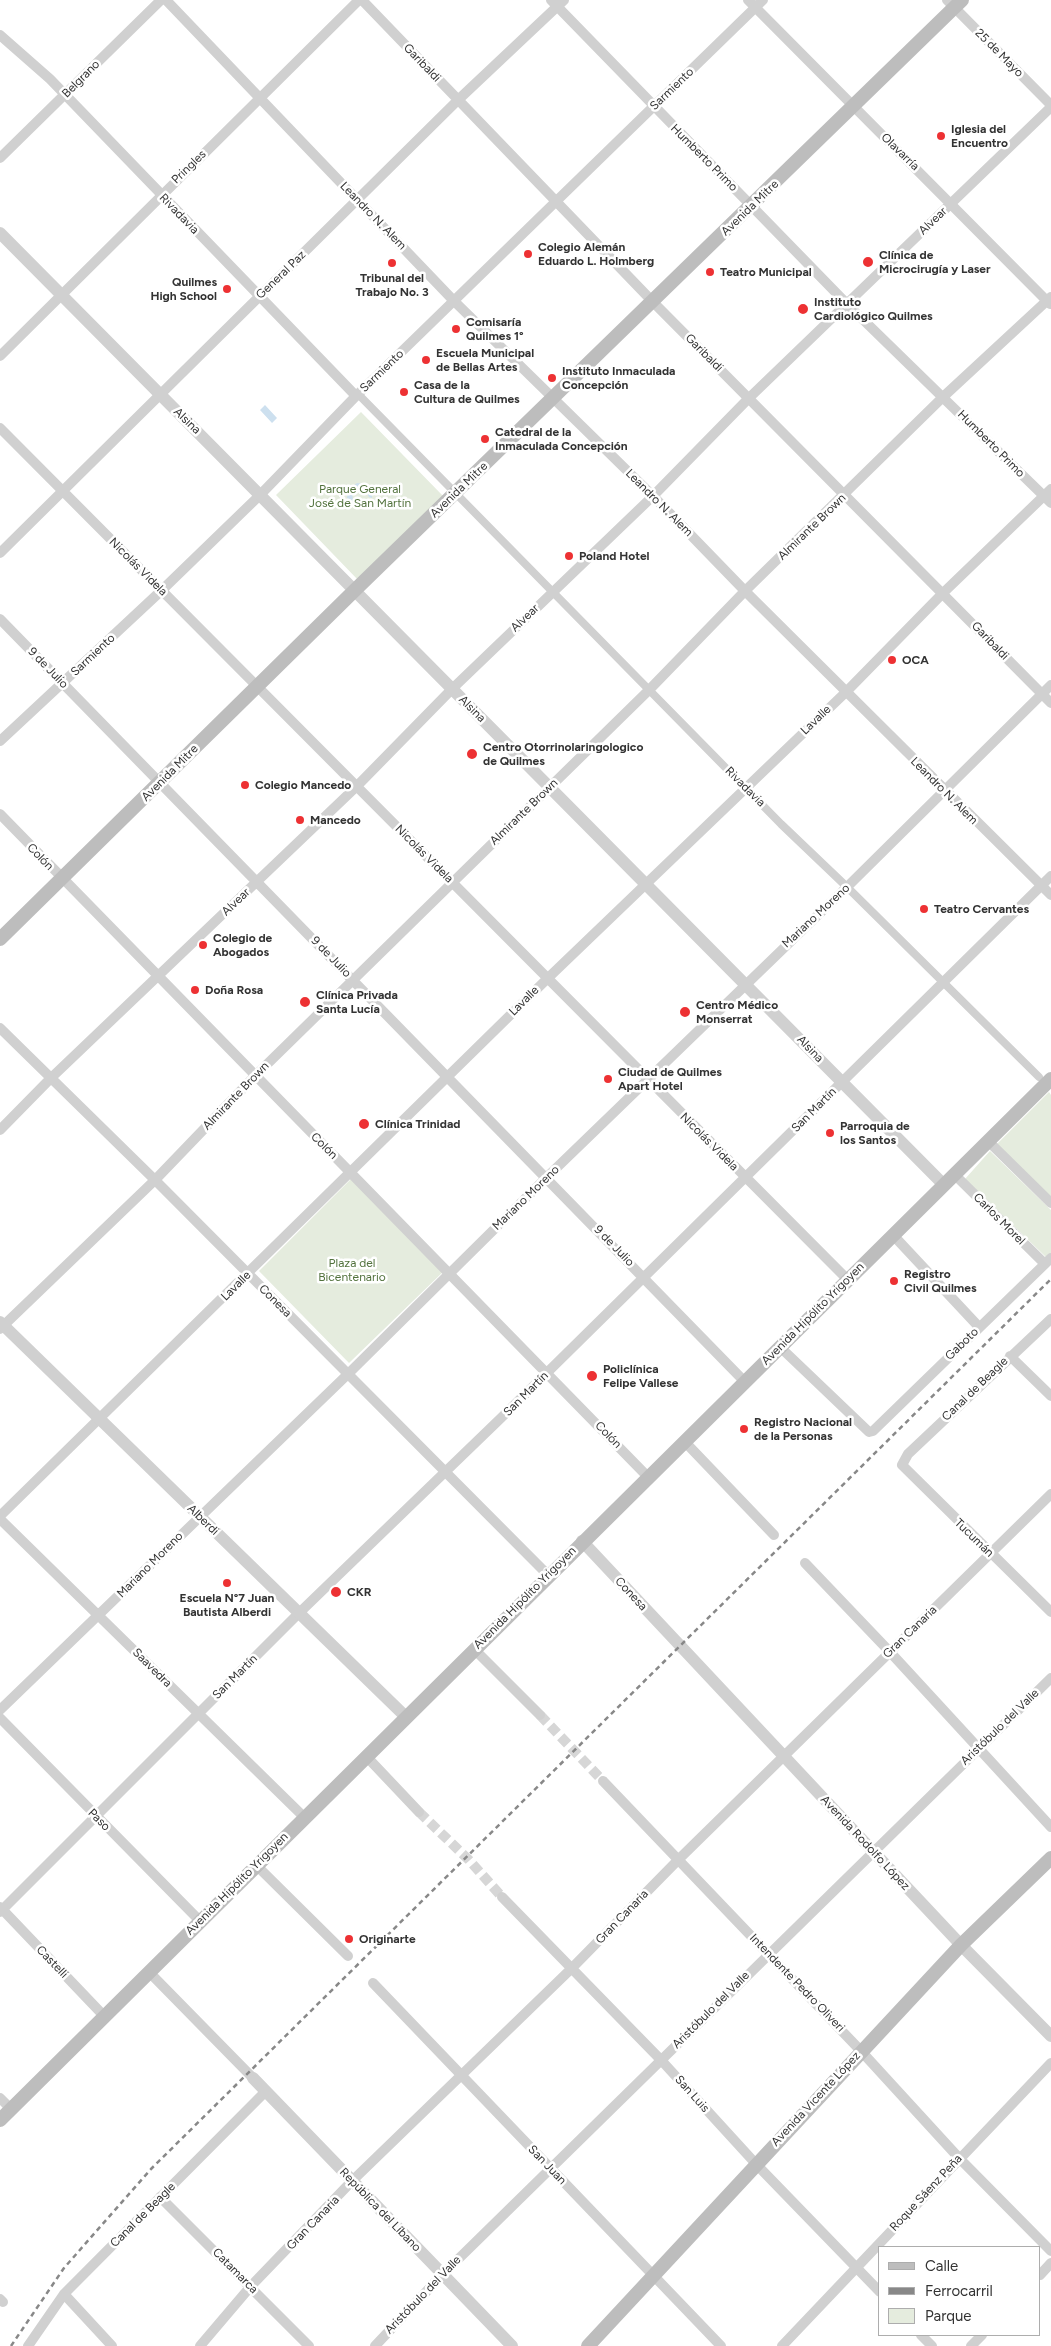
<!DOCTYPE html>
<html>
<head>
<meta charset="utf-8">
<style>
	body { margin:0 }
	#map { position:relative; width:1051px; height:2346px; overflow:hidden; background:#fff; font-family:Figtree,sans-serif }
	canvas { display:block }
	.legend { position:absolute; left:878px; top:2246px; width:162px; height:90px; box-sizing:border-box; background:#fff; border:1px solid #adadad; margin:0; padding:6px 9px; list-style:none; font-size:15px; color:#333 }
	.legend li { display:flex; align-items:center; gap:10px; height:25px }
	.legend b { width:25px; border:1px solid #adadad }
</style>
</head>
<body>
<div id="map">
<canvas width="1051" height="2346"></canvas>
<ul class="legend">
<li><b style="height:6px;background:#bdbdbd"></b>Calle</li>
<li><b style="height:6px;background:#888"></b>Ferrocarril</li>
<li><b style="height:14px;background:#e5ecde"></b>Parque</li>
</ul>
</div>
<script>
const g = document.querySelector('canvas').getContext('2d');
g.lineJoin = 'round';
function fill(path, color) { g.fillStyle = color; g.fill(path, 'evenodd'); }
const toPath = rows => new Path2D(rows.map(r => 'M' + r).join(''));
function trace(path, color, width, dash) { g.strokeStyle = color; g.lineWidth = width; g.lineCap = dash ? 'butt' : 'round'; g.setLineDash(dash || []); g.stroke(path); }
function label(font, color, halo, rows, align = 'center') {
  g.font = font + ' Figtree,sans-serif'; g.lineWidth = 5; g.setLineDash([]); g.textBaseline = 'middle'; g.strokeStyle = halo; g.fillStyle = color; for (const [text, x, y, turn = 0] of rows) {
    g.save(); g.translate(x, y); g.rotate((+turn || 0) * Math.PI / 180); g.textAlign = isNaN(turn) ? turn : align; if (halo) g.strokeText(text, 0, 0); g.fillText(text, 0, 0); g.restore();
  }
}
fill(toPath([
	[361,412,444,497,359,581,276,495],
	[1049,1092,1051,1095,1051,1198,997,1144],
	[990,1151,1051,1210,1051,1255,1048,1259,965,1179],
	[353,1177,445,1270,349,1363,259,1271]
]), '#e5ecde');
fill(toPath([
	[265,405,277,418,272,423,260,410],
	[357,483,365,484,372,492,372,498,369,497,365,489,361,487,352,491,353,501,360,505,361,508,353,506,347,498,348,490]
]), '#cde0ef');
trace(toPath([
	[540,1715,603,1781],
	[419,1812,469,1860,502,1897]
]), '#d6d6d6', 10, [10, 5]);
trace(toPath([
	[358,394,781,824,847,887,1039,1077]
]), '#d0d0d0', 8);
trace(toPath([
	[166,0,454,301,653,496,745,591,1051,895],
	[362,0,653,302,1051,703],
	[551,0,847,304,1051,503],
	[748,0,1050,304],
	[947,0,1051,105],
	[0,35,50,79,356,396],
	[0,158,161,0],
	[0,356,359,0],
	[0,428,848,1280],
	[0,553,458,100,564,0],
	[0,619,745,1382],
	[0,741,162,590,260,495,356,396,763,0],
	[0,814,648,1477],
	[0,1028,155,1180,548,1575],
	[0,1130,51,1078,357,786,452,689,653,496,749,398,1051,107],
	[988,1141,1051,1203],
	[954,1174,1045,1264],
	[893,1235,979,1327],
	[1051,1319,908,1454,902,1465,1051,1612],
	[0,1329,155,1180,255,1076,649,690,745,591,943,397,1051,297],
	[780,1347,869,1432,873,1431,1051,1258],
	[1010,1356,1051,1396],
	[685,1442,774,1535],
	[0,1516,548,978,846,692,943,593,1051,489],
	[0,1519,304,1817],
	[805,1563,890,1652,1051,1827],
	[474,1649,540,1715],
	[0,1710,348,1374,547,1177,847,887,1051,685],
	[0,1718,200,1921],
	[366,1756,419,1812],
	[603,1781,861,2051,959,2158,1051,2251],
	[256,1865,348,1956],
	[502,1897,661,2060,756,2164,880,2292],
	[0,1907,104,2016],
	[0,1912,298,1614,501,1418,1051,876],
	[149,1972,253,2078],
	[373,1983,721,2346],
	[0,2098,11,2109],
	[160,2197,309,2346],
	[1040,2275,1051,2263],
	[64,2294,112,2346],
	[0,2299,3,2302],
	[921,2335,932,2346],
	[28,2346,64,2294,266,2091],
	[200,2346,251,2286,352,2181,571,1969,679,1859,1051,1494],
	[375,2346,442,2275,1051,1678],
	[782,2346,1051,2063],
	[971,2346,982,2335]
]), '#d0d0d0', 10);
trace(toPath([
	[0,233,944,1185],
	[0,1322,406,1717],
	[582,1541,961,1945,1051,2036],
	[253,2078,512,2346]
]), '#d0d0d0', 12);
trace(toPath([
	[0,939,355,590,962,0],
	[0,2120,1051,1079],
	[588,2346,961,1945,1051,1858]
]), '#bdbdbd', 14);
trace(toPath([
	[11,2346,64,2268,151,2169,1051,1279]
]), '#888', 2.5, [5, 4]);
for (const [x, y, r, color] of [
	[941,136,5,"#ed3133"],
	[528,254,5,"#ed3133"],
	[868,262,6,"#ed3133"],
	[392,263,5,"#ed3133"],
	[710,272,5,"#ed3133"],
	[227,289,5,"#ed3133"],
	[803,309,6,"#ed3133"],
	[456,329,5,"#ed3133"],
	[426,360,5,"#ed3133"],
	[552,378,5,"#ed3133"],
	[404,392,5,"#ed3133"],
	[485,439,5,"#ed3133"],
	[569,556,5,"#ed3133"],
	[892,660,5,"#ed3133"],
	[472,754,6,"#ed3133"],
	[245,785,5,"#ed3133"],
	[300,820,5,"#ed3133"],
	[924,909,5,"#ed3133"],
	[203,945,5,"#ed3133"],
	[195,990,5,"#ed3133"],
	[305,1002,6,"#ed3133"],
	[685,1012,6,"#ed3133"],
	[608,1079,5,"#ed3133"],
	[364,1124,6,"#ed3133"],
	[830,1133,5,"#ed3133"],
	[894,1281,5,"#ed3133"],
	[592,1376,6,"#ed3133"],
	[744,1429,5,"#ed3133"],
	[227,1583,5,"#ed3133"],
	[336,1592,6,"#ed3133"],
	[349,1939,5,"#ed3133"]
]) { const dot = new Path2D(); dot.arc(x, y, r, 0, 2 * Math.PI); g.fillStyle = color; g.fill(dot); trace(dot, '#fff', 2); }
label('12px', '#333', '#fff', [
	["25 de Mayo",999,53,45],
	["Garibaldi",422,63,46],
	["Belgrano",81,79,-45],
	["Sarmiento",672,89,-44],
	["Olavarría",900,152,44],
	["Humberto Primo",704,158,45],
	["Pringles",189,167,-44],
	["Avenida Mitre",750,208,-44],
	["Rivadavia",179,214,46],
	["Leandro N. Alem",373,216,46],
	["Alvear",933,221,-44],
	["General Paz",281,275,-44],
	["Garibaldi",704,353,45],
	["Sarmiento",382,371,-44],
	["Alsina",187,421,44],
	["Humberto Primo",991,444,45],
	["Avenida Mitre",459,490,-44],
	["Leandro N. Alem",659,503,45],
	["Almirante Brown",812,527,-44],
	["Nicolás Videla",138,567,45],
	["Alvear",525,618,-44],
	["Garibaldi",990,641,46],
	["Sarmiento",93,655,-43],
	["9 de Julio",48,668,46],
	["Alsina",472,709,45],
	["Lavalle",816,720,-44],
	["Avenida Mitre",170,773,-45],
	["Rivadavia",745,787,45],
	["Leandro N. Alem",944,791,45],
	["Almirante Brown",524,812,-44],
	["Nicolás Videla",424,854,45],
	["Colón",40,857,46],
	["Alvear",236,902,-44],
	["Mariano Moreno",816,916,-43],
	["9 de Julio",331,957,46],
	["Lavalle",524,1001,-45],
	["Alsina",810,1049,46],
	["Almirante Brown",236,1096,-46],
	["San Martín",814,1110,-45],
	["Nicolás Videla",709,1142,45],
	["Colón",324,1146,45],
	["Mariano Moreno",526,1198,-44],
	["Carlos Morel",999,1219,45],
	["9 de Julio",614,1246,46],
	["Lavalle",236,1286,-45],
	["Conesa",275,1301,45],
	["Avenida Hipólito Yrigoyen",813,1314,-45],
	["Gaboto",962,1344,-44],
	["Canal de Beagle",975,1389,-44],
	["San Martín",526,1394,-45],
	["Colón",608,1435,46],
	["Alberdi",203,1520,44],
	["Tucumán",974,1538,44],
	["Mariano Moreno",150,1565,-45],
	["Conesa",631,1594,47],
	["Avenida Hipólito Yrigoyen",525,1598,-45],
	["Gran Canaria",910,1632,-44],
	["Saavedra",152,1668,45],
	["San Martín",235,1677,-45],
	["Aristóbulo del Valle",1000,1727,-44],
	["Paso",99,1820,45],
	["Avenida Rodolfo López",865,1843,47],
	["Avenida Hipólito Yrigoyen",237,1884,-45],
	["Gran Canaria",622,1917,-46],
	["Castelli",52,1962,46],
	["Intendente Pedro Oliveri",797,1983,46],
	["Aristóbulo del Valle",711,2010,-45],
	["San Luis",692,2094,48],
	["Avenida Vicente López",816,2099,-47],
	["San Juan",547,2165,46],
	["Roque Sáenz Peña",926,2193,-47],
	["República del Líbano",380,2210,46],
	["Canal de Beagle",143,2215,-45],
	["Gran Canaria",313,2223,-46],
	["Catamarca",235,2271,45],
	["Aristóbulo del Valle",423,2295,-46]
]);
label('bold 12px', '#333', '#fff', [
	["Iglesia del",951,129],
	["Encuentro",951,143],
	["Colegio Alemán",538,247],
	["Eduardo L. Holmberg",538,261],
	["Clínica de",879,255],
	["Microcirugía y Laser",879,269],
	["Teatro Municipal",720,272],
	["Tribunal del",392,278,"center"],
	["Trabajo No. 3",392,292,"center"],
	["Quilmes",217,282,"right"],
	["High School",217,296,"right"],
	["Instituto",814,302],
	["Cardiológico Quilmes",814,316],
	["Comisaría",466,322],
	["Quilmes 1°",466,336],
	["Escuela Municipal",436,353],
	["de Bellas Artes",436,367],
	["Instituto Inmaculada",562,371],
	["Concepción",562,385],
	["Casa de la",414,385],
	["Cultura de Quilmes",414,399],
	["Catedral de la",495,432],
	["Inmaculada Concepción",495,446],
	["Poland Hotel",579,556],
	["OCA",902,660],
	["Centro Otorrinolaringologico",483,747],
	["de Quilmes",483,761],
	["Colegio Mancedo",255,785],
	["Mancedo",310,820],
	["Teatro Cervantes",934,909],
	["Colegio de",213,938],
	["Abogados",213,952],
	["Doña Rosa",205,990],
	["Clínica Privada",316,995],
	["Santa Lucía",316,1009],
	["Centro Médico",696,1005],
	["Monserrat",696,1019],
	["Ciudad de Quilmes",618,1072],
	["Apart Hotel",618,1086],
	["Clínica Trinidad",375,1124],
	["Parroquia de",840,1126],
	["los Santos",840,1140],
	["Registro",904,1274],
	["Civil Quilmes",904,1288],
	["Policlínica",603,1369],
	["Felipe Vallese",603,1383],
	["Registro Nacional",754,1422],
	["de la Personas",754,1436],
	["CKR",347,1592],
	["Escuela N°7 Juan",227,1598,"center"],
	["Bautista Alberdi",227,1612,"center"],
	["Originarte",359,1939]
], 'left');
label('12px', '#52723d', '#fff', [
	["Parque General",360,489],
	["José de San Martín",360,503],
	["Plaza del",352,1263],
	["Bicentenario",352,1277]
]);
</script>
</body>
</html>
